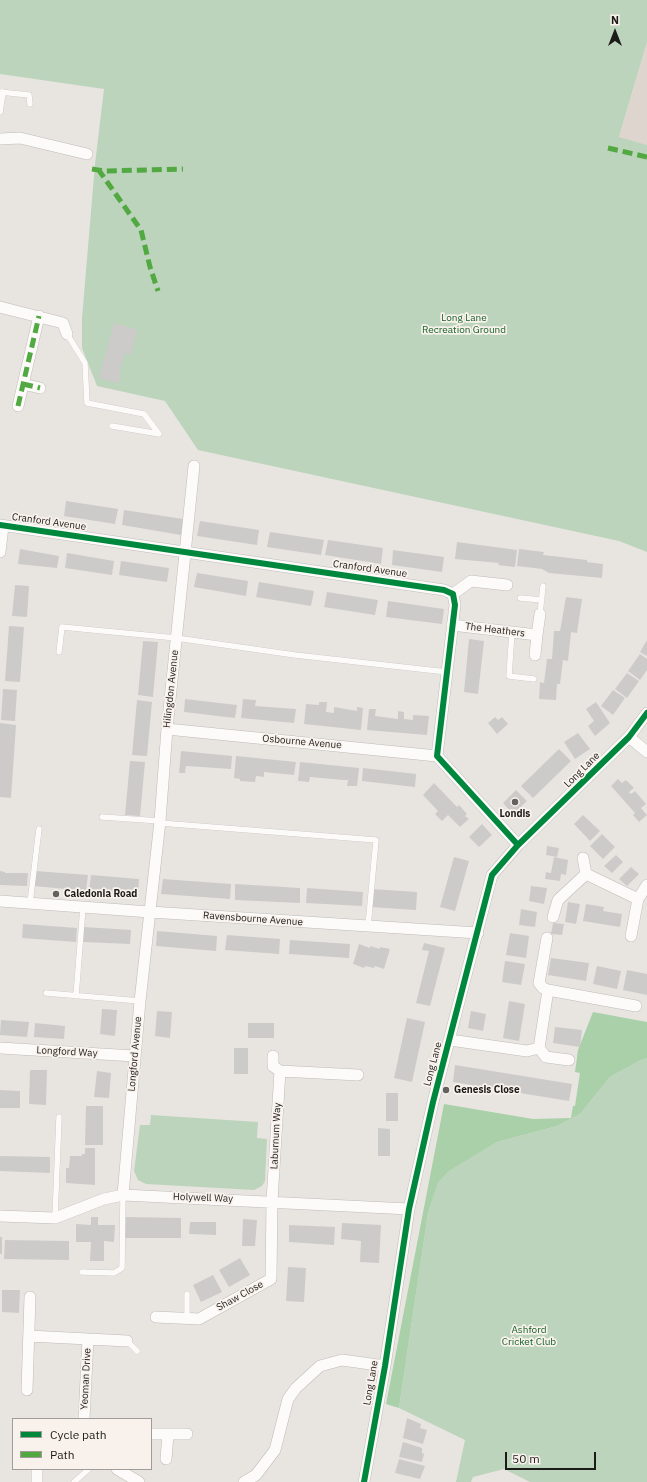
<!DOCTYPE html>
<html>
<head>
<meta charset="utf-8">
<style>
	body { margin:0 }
	#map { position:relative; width:647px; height:1482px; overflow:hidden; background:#e8e5e1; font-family:"IBM Plex Sans",sans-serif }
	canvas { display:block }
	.legend { position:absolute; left:12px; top:1418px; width:140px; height:52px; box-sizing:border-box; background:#f9f2ec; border:1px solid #a19c98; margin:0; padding:5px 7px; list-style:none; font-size:12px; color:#1d1b19 }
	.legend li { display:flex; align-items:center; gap:8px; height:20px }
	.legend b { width:20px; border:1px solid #a19c98 }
	.north { position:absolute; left:595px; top:12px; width:40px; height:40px; -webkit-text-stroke:3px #f9f2ec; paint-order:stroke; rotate:0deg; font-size:11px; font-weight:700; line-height:16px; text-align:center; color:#1d1b19 }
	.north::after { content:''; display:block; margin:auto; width:14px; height:18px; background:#1d1b19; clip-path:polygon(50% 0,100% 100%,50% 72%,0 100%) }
	.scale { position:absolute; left:505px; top:1452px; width:91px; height:18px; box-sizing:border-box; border:2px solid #1d1b19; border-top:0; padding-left:5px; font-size:12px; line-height:14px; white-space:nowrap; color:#1d1b19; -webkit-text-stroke:3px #f9f2ec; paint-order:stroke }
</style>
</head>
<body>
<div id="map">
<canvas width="647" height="1482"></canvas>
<ul class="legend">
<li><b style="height:5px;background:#00873e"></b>Cycle path</li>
<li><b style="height:5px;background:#52a942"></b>Path</li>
</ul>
<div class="north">N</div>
<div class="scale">50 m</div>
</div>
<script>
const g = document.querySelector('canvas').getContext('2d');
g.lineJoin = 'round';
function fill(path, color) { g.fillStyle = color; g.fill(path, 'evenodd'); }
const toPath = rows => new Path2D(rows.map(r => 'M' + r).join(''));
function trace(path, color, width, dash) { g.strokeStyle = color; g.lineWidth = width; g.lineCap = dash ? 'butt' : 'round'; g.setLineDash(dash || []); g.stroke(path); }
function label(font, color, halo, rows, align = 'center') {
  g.font = font + ' "IBM Plex Sans",sans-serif'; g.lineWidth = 3.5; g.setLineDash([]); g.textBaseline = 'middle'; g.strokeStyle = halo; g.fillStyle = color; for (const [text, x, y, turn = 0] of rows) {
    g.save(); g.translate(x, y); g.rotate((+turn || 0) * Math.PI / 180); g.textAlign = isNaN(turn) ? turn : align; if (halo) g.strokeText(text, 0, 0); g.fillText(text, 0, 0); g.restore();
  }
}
fill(toPath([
	[647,42,647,145,619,138]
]), '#ded6ce');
fill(toPath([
	[0,0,647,0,647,42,619,137,647,145,647,552,619,541,198,450,165,401,97,386,82,348,82,318,95,164,104,89,0,74],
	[647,1058,647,1482,530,1482,504,1469,473,1477,471,1482,456,1482,465,1440,399,1408,428,1213,438,1183,448,1172,497,1142,557,1126,580,1114,610,1077,639,1061],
	[151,1115,258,1122,257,1138,267,1139,265,1181,262,1186,254,1190,146,1184,138,1180,134,1171,140,1125,150,1125]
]), '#bcd4bb');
fill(toPath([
	[593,1012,647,1022,647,1058,639,1061,610,1077,580,1114,557,1126,497,1142,448,1172,438,1183,428,1213,399,1408,386,1404,444,1104,533,1119,571,1118,573,1106,575,1106,580,1073,575,1072,578,1050]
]), '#a9d0a9');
fill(toPath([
	[114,323,137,330,131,355,125,353,119,372,121,372,118,383,99,378],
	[66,501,118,509,115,524,64,516],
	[124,510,183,519,181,535,122,525],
	[200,521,259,530,257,545,197,536],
	[270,532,324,540,321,555,267,547],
	[328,540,383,548,381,564,325,555],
	[457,542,517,550,515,567,498,565,499,563,455,559],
	[20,549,59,556,57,568,18,564],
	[519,549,544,552,543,555,587,560,587,562,603,564,602,578,549,573,542,569,517,566],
	[393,550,444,557,442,572,392,565],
	[67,553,114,561,112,575,65,568],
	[121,561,169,568,167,582,119,575],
	[197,573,248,581,246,596,194,587],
	[259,582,314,591,311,606,256,597],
	[15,585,29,586,27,617,12,616],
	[327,592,378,600,375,615,324,607],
	[566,597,582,599,577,633,571,632,568,661,563,660,560,684,557,684,556,700,539,699,540,682,544,683,547,659,552,659,554,631,560,631],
	[388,601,444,609,442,624,386,617],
	[9,626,24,627,20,682,5,681],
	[469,639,484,641,478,694,464,692],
	[647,640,647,656,640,652],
	[143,641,158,642,153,697,138,695],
	[640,654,647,659,647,670,640,680,628,671],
	[627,673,639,681,627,698,615,689],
	[3,689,17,690,15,721,1,720],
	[613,690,625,698,613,715,601,706],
	[185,699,237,705,235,718,184,712],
	[243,699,256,700,255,706,296,709,294,723,241,718],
	[137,700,152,702,147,756,132,755],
	[319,702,327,702,326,712,334,713,334,707,357,711,357,707,363,708,361,730,304,724,306,704,319,705],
	[596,702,610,723,595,736,588,726,594,721,586,709],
	[369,709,376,709,375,716,398,719,398,711,404,712,404,719,413,720,413,715,429,716,427,735,367,730],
	[495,717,498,720,502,717,508,724,497,734,488,723],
	[0,723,16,725,11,798,0,797],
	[578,733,590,749,575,759,564,742],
	[559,749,571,761,533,798,521,786],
	[181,751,232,756,231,769,186,766,185,773,179,773],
	[236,756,296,762,294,775,264,772,264,777,256,776,255,782,240,781,240,779,234,778],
	[130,761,145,762,140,816,125,815],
	[300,762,359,768,357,786,347,786,348,780,343,780,310,777,309,782,298,781],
	[363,768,416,774,415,787,362,781],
	[618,779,622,783,626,780,634,788,629,792,631,794,635,791,646,804,641,808,647,815,639,822,633,815,635,813,611,786],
	[434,783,457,807,459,805,467,814,465,816,469,819,460,827,448,815,442,821,435,814,438,811,423,795],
	[516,790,527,801,513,814,503,803],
	[583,815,600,831,590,841,574,824],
	[482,824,492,835,479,847,469,837],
	[602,834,615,847,603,859,590,846],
	[547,846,559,848,557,857,546,855],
	[616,855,623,862,612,873,604,866],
	[454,857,469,861,455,911,440,907],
	[554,857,568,860,566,875,561,874,560,881,545,879,546,872,551,873],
	[631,867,639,874,627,886,619,879],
	[0,871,5,872,5,873,28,873,27,886,0,885],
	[36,871,88,875,86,891,34,886],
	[91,875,139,879,138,894,89,890],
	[163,879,231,884,230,899,161,894],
	[235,884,300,888,300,903,235,900],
	[531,886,547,888,544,904,529,901],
	[307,888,363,892,362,906,306,903],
	[371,889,417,892,416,910,370,907],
	[568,902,580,904,576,924,565,922],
	[586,904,604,907,603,911,622,914,620,927,583,921],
	[521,909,537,912,535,927,519,925],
	[553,923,564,924,562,935,551,934],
	[23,924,77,928,76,942,22,938],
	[84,927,131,930,130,944,83,942],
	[157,931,217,936,216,951,156,946],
	[510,933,529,936,526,958,506,955],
	[227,935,280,939,279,954,225,950],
	[290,940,350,944,349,958,289,954],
	[424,943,445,948,430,1006,416,1003,429,951,422,950],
	[359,944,370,948,370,946,380,949,380,947,390,949,384,969,375,966,374,968,365,966,364,968,353,964],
	[551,958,589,963,586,981,548,975],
	[505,961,525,964,521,985,502,982],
	[597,966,621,971,617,989,593,984],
	[627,970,647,974,647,995,623,990],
	[509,1001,525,1004,519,1041,503,1038],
	[102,1009,117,1010,115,1036,100,1034],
	[157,1011,172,1012,170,1038,155,1036],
	[471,1011,486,1014,483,1031,468,1028],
	[407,1018,425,1022,412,1082,394,1078],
	[1,1020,29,1022,27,1037,0,1035],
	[35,1023,65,1026,64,1039,34,1037],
	[248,1023,274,1023,274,1038,248,1038],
	[555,1027,582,1030,580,1047,553,1043],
	[234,1048,248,1048,248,1074,234,1074],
	[455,1065,572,1084,569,1101,453,1082],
	[30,1070,47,1070,46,1105,29,1104],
	[97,1071,111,1073,109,1098,94,1097],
	[0,1090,20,1091,20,1108,0,1108],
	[386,1093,398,1093,398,1121,386,1121],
	[86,1106,103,1106,103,1145,85,1145],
	[378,1128,390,1129,390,1156,378,1156],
	[85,1148,95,1148,95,1185,66,1183,66,1168,69,1168,70,1156,82,1156,82,1154,85,1154],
	[0,1156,50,1157,50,1173,0,1171],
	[91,1217,98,1217,98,1225,115,1225,114,1242,104,1241,104,1261,90,1261,91,1242,76,1242,76,1224,91,1225],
	[125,1217,181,1218,181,1238,125,1238],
	[243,1219,257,1220,255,1246,242,1246],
	[190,1222,216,1222,216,1235,189,1234],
	[342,1223,381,1225,379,1263,360,1262,361,1241,341,1239],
	[289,1225,335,1227,334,1245,289,1242],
	[0,1237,2,1237,2,1254,0,1254],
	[5,1240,69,1241,69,1260,4,1259],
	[240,1258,250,1275,229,1287,219,1270],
	[288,1267,306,1268,304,1302,286,1301],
	[213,1275,222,1292,201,1302,193,1285],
	[2,1290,20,1290,19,1313,2,1312],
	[407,1418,421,1424,420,1428,427,1430,423,1444,403,1438],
	[403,1442,422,1448,422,1453,424,1454,422,1462,399,1457],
	[399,1459,425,1466,420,1479,395,1473]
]), '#cdcbca');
const lane = toPath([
	[0,92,29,95,30,104],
	[0,112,3,92],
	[67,334,85,363,87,403,144,414,159,434,112,426],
	[520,598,542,600],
	[540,614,543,586],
	[512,632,509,676,534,679],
	[59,652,62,627,176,638,295,655,447,672],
	[102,817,160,821],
	[160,823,376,840,368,926],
	[30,903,39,829],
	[46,993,140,1001],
	[76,996,83,907],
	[55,1218,59,1117],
	[82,1272,114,1273,122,1268,123,1195],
	[187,1294,187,1319],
	[127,1341,137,1351],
	[74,1482,89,1469]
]);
const street = toPath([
	[0,139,20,138,87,154],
	[0,307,63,323,67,334],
	[23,384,40,388],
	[18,406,39,316],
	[0,525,444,590,453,594,455,605,437,756,518,845],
	[0,552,3,526],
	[453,594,471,581,507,585],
	[452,625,537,635,540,614],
	[535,655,537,635],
	[167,729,437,756],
	[629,737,647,752],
	[583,858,586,874],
	[0,901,150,912,478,933],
	[553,917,558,900,586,874,638,899],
	[631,936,638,899,647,885],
	[547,938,539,983,543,988,548,990],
	[450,1040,527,1051,539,1048,548,990,636,1006],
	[0,1048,135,1056],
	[539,1048,546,1057,569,1060],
	[280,1071,358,1075],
	[123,1195,140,1001,160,821,167,729,194,466],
	[0,1216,55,1218,104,1199,123,1195,409,1209],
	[156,1317,199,1319,271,1279,272,1201,280,1071,273,1066,273,1056],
	[29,1336,127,1341],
	[27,1390,30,1297],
	[84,1419,88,1339],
	[151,1434,168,1434,166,1459],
	[168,1434,187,1434],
	[37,1469,37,1482],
	[117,1469,139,1482],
	[244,1482,256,1475,275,1450,288,1399,296,1388,320,1366,342,1360,385,1366],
	[364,1482,385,1366,409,1209,433,1102,492,875,518,845,629,737,647,713]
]);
trace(lane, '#bebbb8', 6);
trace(street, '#bebbb8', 12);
trace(lane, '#fcfbfa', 5.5);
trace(street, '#fcfbfa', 11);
trace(toPath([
	[608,148,647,157],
	[92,169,104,171,183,169],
	[98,169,141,230,150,267,158,291],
	[23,384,40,388],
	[18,406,39,316]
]), '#52a942', 5, [10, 5]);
trace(toPath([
	[0,525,444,590,453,594,455,605,437,756,518,845],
	[364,1482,385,1366,409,1209,433,1102,492,875,518,845,629,737,647,713]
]), '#00873e', 6);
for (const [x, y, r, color] of [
	[515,802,4,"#64625f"],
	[56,894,4,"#64625f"],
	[446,1090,4,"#64625f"]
]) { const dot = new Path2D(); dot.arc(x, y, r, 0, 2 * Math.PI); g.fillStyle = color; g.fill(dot); trace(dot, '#f9f2ec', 1.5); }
label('10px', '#0f5f22', '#f9f2ec', [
	["Long Lane",464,318],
	["Recreation Ground",464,330],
	["Ashford",529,1330],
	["Cricket Club",529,1342]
]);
label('10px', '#1d1b19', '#f9f2ec', [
	["Cranford Avenue",49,522,8],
	["Cranford Avenue",370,569,8],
	["The Heathers",495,630,7],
	["Hilingdon Avenue",171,689,-84],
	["Osbourne Avenue",302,742,5],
	["Long Lane",582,770,-45],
	["Ravensbourne Avenue",253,919,4],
	["Longford Way",67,1052,3],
	["Longford Avenue",135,1054,-85],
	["Long Lane",433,1064,-75],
	["Laburnum Way",276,1136,-87],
	["Holywell Way",203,1198,2],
	["Shaw Close",240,1296,-29],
	["Yeoman Drive",86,1379,-87],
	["Long Lane",371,1383,-80]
]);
label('bold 10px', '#1d1b19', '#f9f2ec', [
	["Londis",515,814,"center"],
	["Caledonia Road",64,894],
	["Genesis Close",454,1090]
], 'left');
</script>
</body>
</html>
